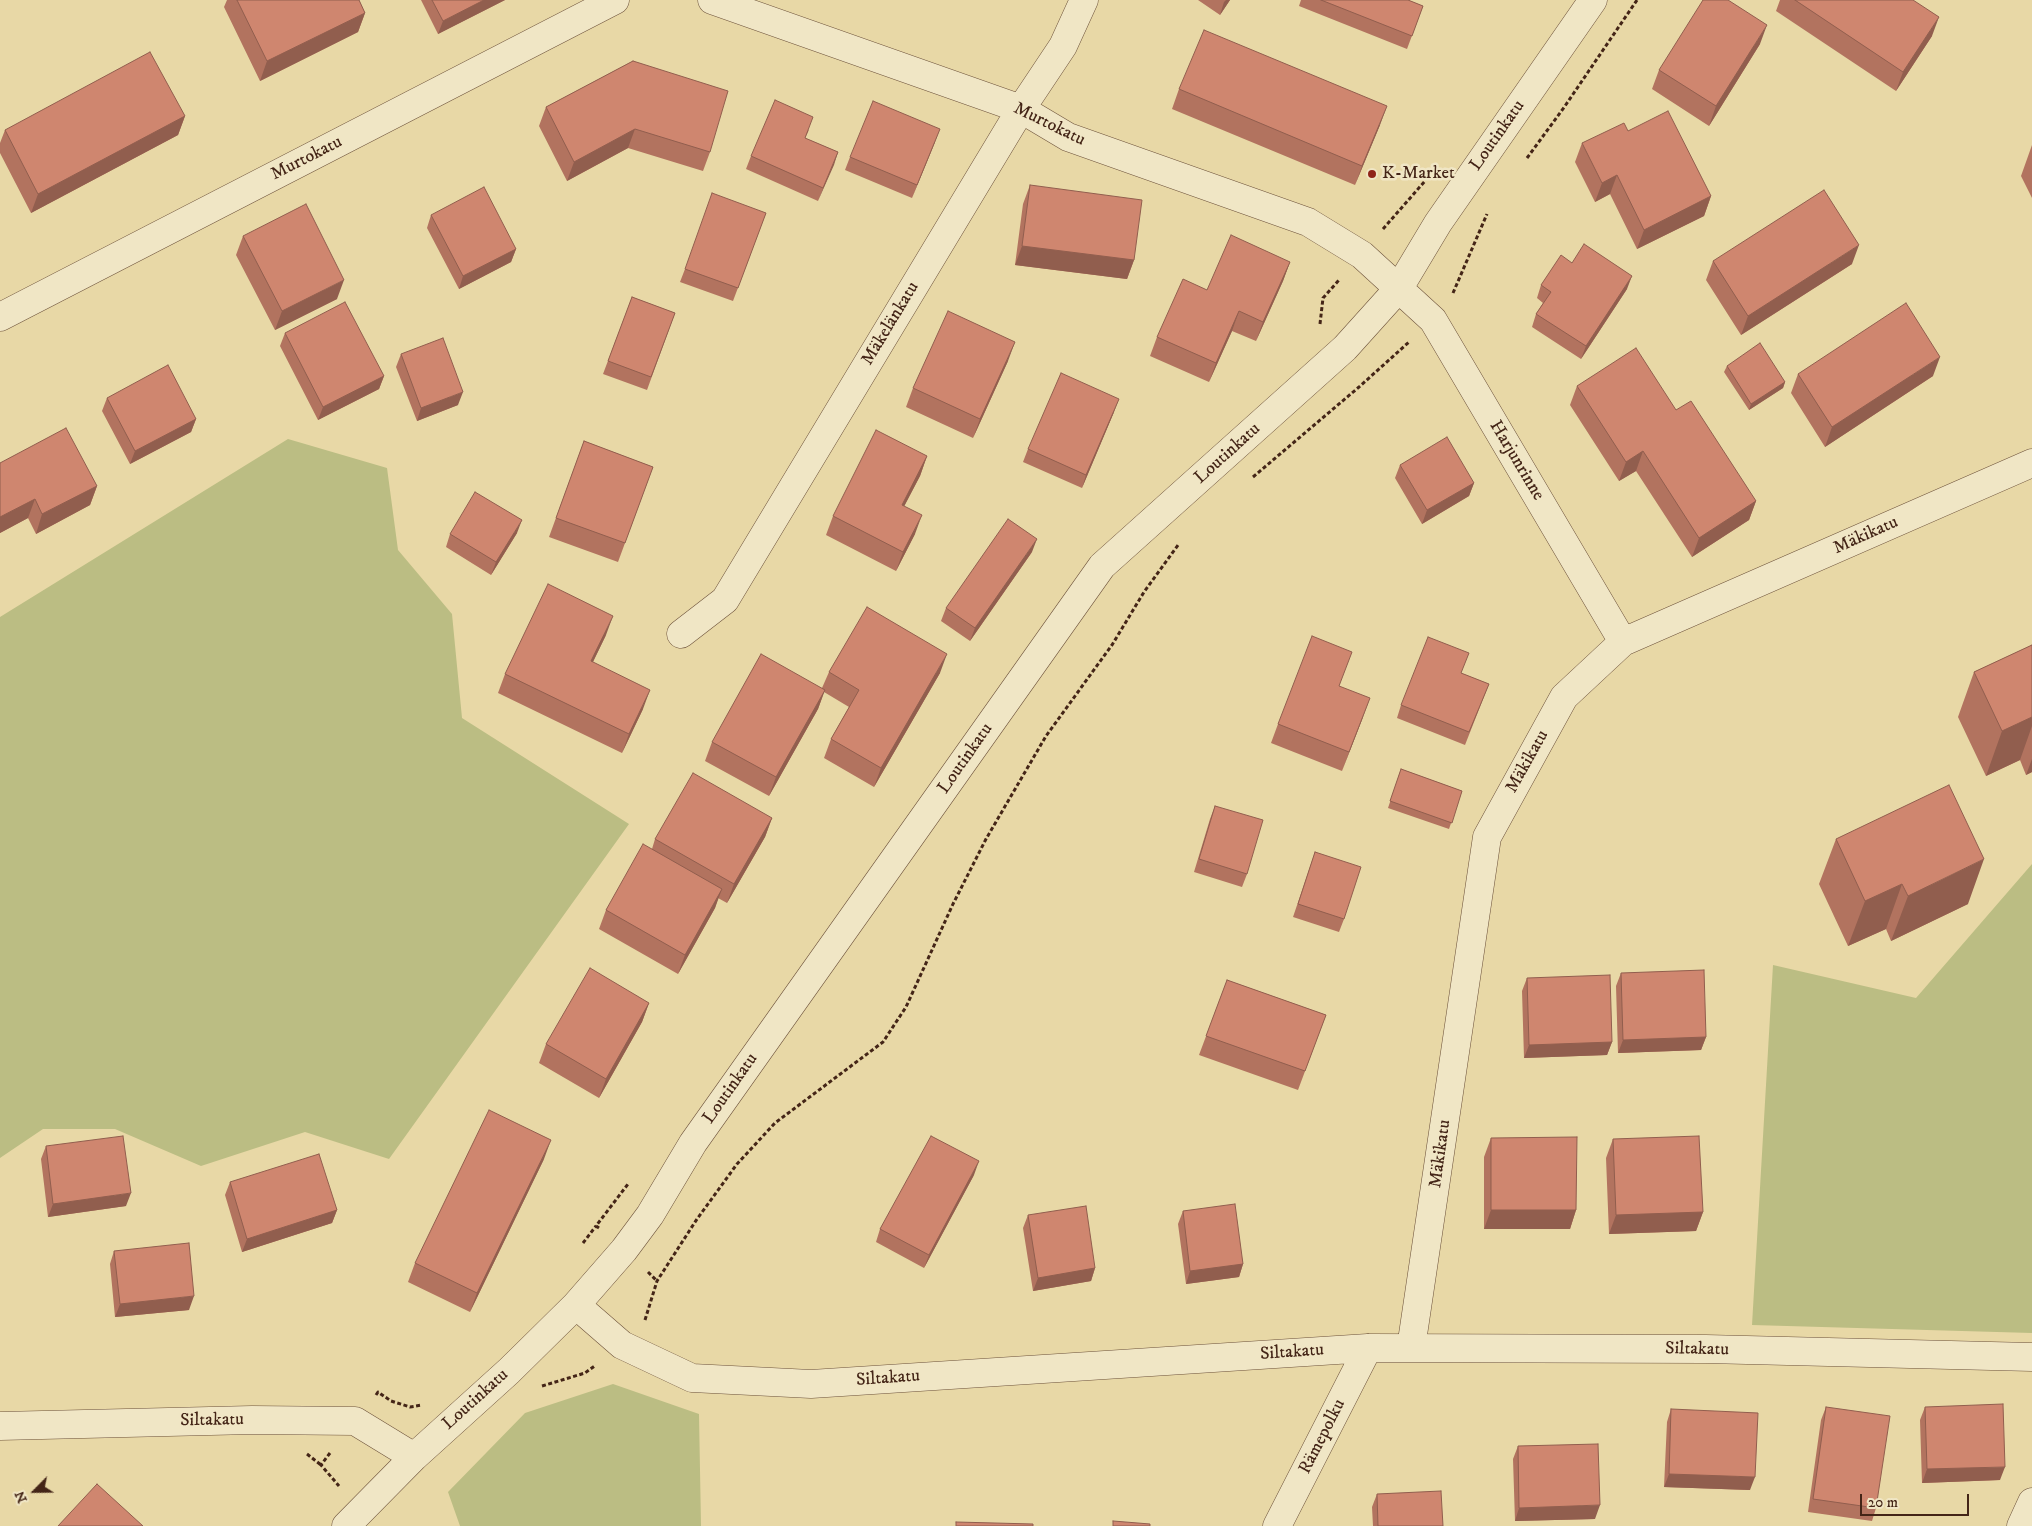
<!DOCTYPE html>
<html>
<head>
<meta charset="utf-8">
<style>
	body { margin:0 }
	#map { position:relative; width:2032px; height:1526px; overflow:hidden; background:#e8d8a6; font-family:"IM FELL DW Pica",serif }
	canvas { display:block }
	.north { position:absolute; left:10px; top:1466px; width:50px; height:50px; -webkit-text-stroke:4px #f0e6c5; paint-order:stroke; rotate:247deg; font-size:14px; font-weight:700; line-height:20px; text-align:center; color:#442517 }
	.north::after { content:''; display:block; margin:auto; width:18px; height:22px; background:#442517; clip-path:polygon(50% 0,100% 100%,50% 72%,0 100%) }
	.scale { position:absolute; left:1860px; top:1494px; width:109px; height:22px; box-sizing:border-box; border:2px solid #442517; border-top:0; padding-left:6px; font-size:15px; line-height:18px; white-space:nowrap; color:#442517; -webkit-text-stroke:4px #f0e6c5; paint-order:stroke }
</style>
</head>
<body>
<div id="map">
<canvas width="2032" height="1526"></canvas>
<div class="north">N</div>
<div class="scale">20 m</div>
</div>
<script>
const g = document.querySelector('canvas').getContext('2d');
g.lineJoin = 'round';
function fill(path, color) { g.fillStyle = color; g.fill(path, 'evenodd'); }
const toPath = rows => new Path2D(rows.map(r => 'M' + r).join(''));
function trace(path, color, width, dash) { g.strokeStyle = color; g.lineWidth = width; g.lineCap = dash ? 'butt' : 'round'; g.setLineDash(dash || []); g.stroke(path); }
function label(font, color, halo, rows, align = 'center') {
  g.font = font + ' "IM FELL DW Pica",serif'; g.lineWidth = 5; g.setLineDash([]); g.textBaseline = 'middle'; g.strokeStyle = halo; g.fillStyle = color; for (const [text, x, y, turn = 0] of rows) {
    g.save(); g.translate(x, y); g.rotate((+turn || 0) * Math.PI / 180); g.textAlign = isNaN(turn) ? turn : align; if (halo) g.strokeText(text, 0, 0); g.fillText(text, 0, 0); g.restore();
  }
}
fill(toPath([
	[288,439,387,468,398,550,452,614,462,718,629,824,389,1159,305,1132,201,1166,115,1129,43,1129,0,1158,0,617],
	[2032,864,2032,1333,1752,1325,1773,965,1916,998],
	[613,1384,699,1414,701,1526,460,1526,448,1492,525,1413]
]), '#bbbd83');
const minor = toPath([
	[712,0,1021,109,1068,137,1308,222,1362,255,1433,320,1623,642],
	[0,317,615,0],
	[681,634,725,600,1021,109,1063,46,1084,0],
	[576,1305,622,1345,692,1378,811,1384,1368,1348,1706,1349,2032,1357],
	[1411,1348,1487,837,1564,697,1623,642,2032,463],
	[0,1426,252,1420,355,1421,414,1457],
	[346,1526,414,1457,509,1371,576,1305,624,1250,650,1215,693,1143,1102,566,1345,348,1399,288,1438,223,1593,0],
	[1277,1526,1368,1348],
	[2021,1526,2032,1502]
]);
trace(minor, '#6d523b', 29);
trace(toPath([
	[1527,158,1565,106,1637,0],
	[1383,229,1425,181],
	[1453,293,1487,214],
	[1320,324,1323,298,1340,279],
	[1253,477,1359,387,1409,342],
	[599,1228,596,1226,628,1184],
	[583,1243,596,1226],
	[648,1272,657,1281],
	[645,1320,657,1281,697,1219,737,1164,775,1123,883,1042,906,1007,953,904,986,839,1046,736,1112,645,1144,592,1178,545],
	[542,1386,585,1373,596,1365],
	[376,1395,378,1392,391,1401,410,1407,422,1405],
	[330,1453,321,1465,339,1486],
	[307,1454,321,1465]
]), '#442517', 3, [4, 2.5]);
trace(minor, '#f0e6c5', 28);
fill(toPath([
	[227,0,359,0,365,13,358,32,260,81,224,7],
	[421,0,505,0,438,34],
	[1198,0,1230,0,1220,15],
	[1301,0,1408,0,1423,6,1407,49,1299,6],
	[1780,0,1913,0,1932,36,1896,91,1776,11],
	[1760,44,1709,126,1652,89,1659,70],
	[633,61,710,152,703,171,628,148,567,181,539,126,546,107],
	[1179,89,1380,125,1355,185,1172,109],
	[185,116,178,135,31,213,0,153,0,143,5,130],
	[809,130,805,138,838,152,818,201,746,169,751,156],
	[1628,131,1711,196,1704,216,1637,249,1610,194,1595,202,1575,162,1582,143],
	[935,142,912,198,845,170,850,157],
	[2032,145,2032,198,2021,176],
	[1030,185,1134,260,1127,279,1015,265,1023,204],
	[766,213,733,301,680,282,685,269],
	[431,215,516,249,511,262,459,289,427,228],
	[243,236,337,299,275,330,236,255],
	[1713,261,1852,264,1741,335,1706,280],
	[1290,262,1283,281,1256,341,1232,331,1209,382,1150,356,1157,337,1207,290],
	[1572,263,1627,289,1581,359,1532,327,1536,314,1543,303,1537,298,1541,285],
	[632,297,675,313,647,390,603,374],
	[285,333,384,376,379,389,318,420,280,346],
	[401,354,458,405,417,421,396,367],
	[1008,361,973,438,906,407,913,388],
	[1727,366,1785,382,1783,388,1749,410,1724,372],
	[1798,374,1933,376,1825,447,1791,393],
	[1577,386,1756,501,1749,520,1692,557,1636,471,1619,481,1570,405],
	[107,398,196,419,191,432,130,464,102,411],
	[1114,412,1082,488,1023,462,1028,449],
	[584,441,653,467,618,562,549,537],
	[927,456,920,476,904,506,915,534,896,571,826,535,833,516],
	[0,463,97,486,90,505,36,534,28,518,0,533],
	[1400,465,1474,483,1469,496,1422,524,1395,478],
	[517,533,491,575,446,547,450,534],
	[1032,552,970,641,941,621,946,608],
	[606,635,593,662,643,709,622,753,498,693,505,674],
	[2032,645,2032,772,2026,775,2020,760,1986,776,1958,717,1974,672],
	[829,672,940,673,874,787,824,758,831,739,849,707,824,692,818,709,769,796,705,761,712,742,822,688],
	[1461,673,1489,684,1465,745,1397,718,1401,705],
	[1339,686,1363,717,1342,771,1271,743,1278,724],
	[1401,769,1462,791,1449,829,1388,808],
	[1215,806,1247,874,1242,887,1194,872,1210,819],
	[772,818,765,837,727,903,718,898,715,908,678,974,599,929,606,910,652,849,655,839],
	[1836,839,1968,904,1891,941,1886,929,1848,946,1819,884],
	[1315,852,1344,919,1339,932,1293,917],
	[1621,973,1706,1037,1701,1050,1618,1053,1616,986],
	[1527,978,1612,1042,1607,1055,1524,1058,1522,991],
	[1227,980,1326,1015,1298,1090,1199,1055],
	[649,1003,642,1022,599,1098,539,1063,546,1044],
	[1491,1138,1576,1210,1570,1229,1484,1229,1484,1157],
	[1613,1139,1703,1212,1696,1231,1609,1234,1606,1158],
	[46,1146,126,1206,48,1217,41,1159],
	[544,1159,470,1312,408,1282,415,1263],
	[974,1175,924,1268,876,1242,880,1229],
	[230,1182,337,1210,332,1223,242,1252,225,1195],
	[1183,1211,1243,1264,1239,1277,1186,1284,1178,1224],
	[1028,1215,1095,1268,1091,1281,1033,1291,1023,1228],
	[114,1251,189,1310,115,1317,110,1264],
	[1826,1407,1876,1508,1872,1521,1808,1512,1821,1420],
	[1925,1407,2000,1480,1922,1483,1920,1420],
	[1671,1409,1750,1490,1664,1487,1667,1422],
	[1518,1446,1595,1519,1515,1521,1513,1459],
	[1377,1494,1443,1526,1373,1526,1372,1507]
]), '#b2735f');
fill(toPath([
	[484,0,505,0,438,34,443,21],
	[1226,0,1230,0,1220,15,1224,2],
	[365,13,358,32,260,81,267,61],
	[1939,17,1932,36,1896,91,1903,72],
	[1767,25,1760,44,1709,126,1716,106],
	[1387,106,1380,125,1355,185,1362,166],
	[185,116,178,135,31,213,38,194],
	[635,129,628,148,567,181,574,162],
	[940,129,935,142,912,198,917,185],
	[838,152,834,165,818,201,823,188],
	[1617,175,1610,194,1595,202,1602,183],
	[1711,196,1704,216,1637,249,1644,230],
	[1859,245,1852,264,1741,335,1748,316],
	[1022,246,1134,260,1127,279,1015,265],
	[516,249,511,262,459,289,463,276],
	[1290,262,1283,281,1256,341,1263,322],
	[1632,276,1627,289,1581,359,1586,346],
	[344,280,337,299,275,330,282,311],
	[1239,311,1232,331,1209,382,1216,363],
	[1015,342,1008,361,973,438,980,419],
	[1940,357,1933,376,1825,447,1832,427],
	[384,376,379,389,318,420,323,407],
	[1785,382,1783,388,1749,410,1751,404],
	[463,392,458,405,417,421,421,408],
	[1119,399,1114,412,1082,488,1086,475],
	[196,419,191,432,130,464,135,451],
	[1643,451,1636,471,1619,481,1626,462],
	[927,456,920,476,895,524,902,505],
	[1474,483,1469,496,1422,524,1427,510],
	[97,486,90,505,36,534,42,514],
	[35,499,28,518,0,533,0,517],
	[1756,501,1749,520,1692,557,1699,538],
	[922,515,915,534,896,571,903,552],
	[522,520,517,533,491,575,496,562],
	[1037,539,1032,552,970,641,975,628],
	[613,616,606,635,584,680,591,661],
	[947,654,940,673,874,787,881,768],
	[650,690,643,709,622,753,629,734],
	[825,690,818,709,769,796,776,777],
	[1370,698,1363,717,1342,771,1349,752],
	[2032,717,2032,726,2020,760,1986,776,2002,731],
	[2032,759,2032,772,2026,775],
	[772,818,765,837,727,903,734,884],
	[1984,859,1968,904,1891,941,1908,896],
	[1902,884,1886,929,1848,946,1865,901],
	[722,889,715,908,678,974,685,955],
	[649,1003,642,1022,599,1098,606,1079],
	[1706,1037,1701,1050,1618,1053,1623,1040],
	[1612,1042,1607,1055,1524,1058,1529,1045],
	[551,1140,544,1159,470,1312,477,1293],
	[979,1161,974,1175,924,1268,929,1255],
	[131,1193,126,1206,48,1217,53,1204],
	[337,1210,332,1223,242,1252,247,1239],
	[1491,1210,1576,1210,1570,1229,1484,1229],
	[1703,1212,1696,1231,1609,1234,1616,1215],
	[1243,1264,1239,1277,1186,1284,1190,1271],
	[1095,1268,1091,1281,1033,1291,1038,1278],
	[194,1296,189,1310,115,1317,120,1304],
	[2005,1467,2000,1480,1922,1483,1927,1469],
	[1669,1474,1755,1477,1750,1490,1664,1487],
	[1600,1505,1595,1519,1515,1521,1519,1508]
]), '#915e4e');
const building = toPath([
	[237,0,359,0,365,13,267,61,237,0],
	[432,0,484,0,443,21,432,0],
	[1321,0,1408,0,1423,6,1412,36,1321,0],
	[1703,0,1728,0,1767,25,1716,106,1659,70,1703,0],
	[1795,0,1913,0,1939,17,1903,72,1795,0],
	[1204,30,1387,106,1362,166,1179,89,1204,30],
	[150,52,185,116,38,194,5,130,150,52],
	[633,61,728,91,710,152,635,129,574,162,546,107,633,61],
	[775,100,813,117,805,138,838,152,823,188,751,156,775,100],
	[873,101,940,129,917,185,850,157,873,101],
	[1668,111,1711,196,1644,230,1617,175,1602,183,1582,143,1624,123,1628,131,1668,111],
	[1030,185,1142,200,1134,260,1022,246,1030,185],
	[484,187,516,249,463,276,431,215,484,187],
	[1824,190,1859,245,1748,316,1713,261,1824,190],
	[712,193,766,213,738,288,685,269,712,193],
	[306,204,344,280,282,311,243,236,306,204],
	[1231,235,1290,262,1263,322,1239,311,1216,363,1157,337,1183,279,1207,290,1231,235],
	[1584,244,1632,276,1586,346,1536,314,1551,292,1541,285,1561,255,1572,263,1584,244],
	[632,297,675,313,651,377,608,361,632,297],
	[345,302,384,376,323,407,285,333,345,302],
	[1906,303,1940,357,1832,427,1798,374,1906,303],
	[948,311,1015,342,980,419,913,388,948,311],
	[443,338,463,392,421,408,401,354,443,338],
	[1760,343,1785,382,1751,404,1727,366,1760,343],
	[1636,348,1676,410,1691,401,1756,501,1699,538,1643,451,1626,462,1577,386,1636,348],
	[168,365,196,419,135,451,107,398,168,365],
	[1061,373,1119,399,1086,475,1028,449,1061,373],
	[66,428,97,486,42,514,35,499,0,517,0,463,66,428],
	[876,430,927,456,902,505,922,515,903,552,833,516,876,430],
	[1447,437,1474,483,1427,510,1400,465,1447,437],
	[584,441,653,467,625,543,556,518,584,441],
	[475,492,522,520,496,562,450,534,475,492],
	[1008,519,1037,539,975,628,946,608,1008,519],
	[548,584,613,616,591,661,650,690,629,734,505,674,548,584],
	[867,607,947,654,881,768,831,739,859,690,829,672,867,607],
	[1312,636,1352,652,1339,686,1370,698,1349,752,1278,724,1312,636],
	[1428,637,1469,653,1461,673,1489,684,1469,732,1401,705,1428,637],
	[2032,645,2032,717,2002,731,1974,672,2032,645],
	[761,654,825,690,776,777,712,742,761,654],
	[1401,769,1462,791,1452,823,1390,801,1401,769],
	[693,773,772,818,734,884,655,839,693,773],
	[1949,785,1984,859,1908,896,1902,884,1865,901,1836,839,1949,785],
	[1215,806,1263,820,1247,874,1199,859,1215,806],
	[643,844,722,889,685,955,606,910,643,844],
	[1315,852,1361,867,1344,919,1298,904,1315,852],
	[590,968,649,1003,606,1079,546,1044,590,968],
	[1704,970,1706,1037,1623,1040,1621,973,1704,970],
	[1610,975,1612,1042,1529,1045,1527,978,1610,975],
	[1227,980,1326,1015,1305,1071,1206,1036,1227,980],
	[489,1110,551,1140,477,1293,415,1263,489,1110],
	[123,1136,131,1193,53,1204,46,1146,123,1136],
	[931,1136,979,1161,929,1255,880,1229,931,1136],
	[1699,1136,1703,1212,1616,1215,1613,1139,1699,1136],
	[1577,1137,1576,1210,1491,1210,1491,1138,1577,1137],
	[319,1154,337,1210,247,1239,230,1182,319,1154],
	[1235,1204,1243,1264,1190,1271,1183,1211,1235,1204],
	[1086,1206,1095,1268,1038,1278,1028,1215,1086,1206],
	[189,1243,194,1296,120,1304,114,1251,189,1243],
	[2003,1404,2005,1467,1927,1469,1925,1407,2003,1404],
	[1826,1407,1890,1416,1876,1508,1813,1499,1826,1407],
	[1671,1409,1758,1413,1755,1477,1669,1474,1671,1409],
	[1598,1444,1600,1505,1519,1508,1518,1446,1598,1444],
	[97,1484,143,1526,58,1526,97,1484],
	[1441,1491,1443,1526,1378,1526,1377,1494,1441,1491],
	[1113,1521,1150,1524,1150,1526,1113,1526,1113,1521],
	[956,1522,1033,1524,1033,1526,956,1526,956,1522]
]);
fill(building, '#cf866f');
trace(building, '#915e4e', 1);
for (const [x, y, r, color] of [
	[1372,174,5,"#8f2418"]
]) { const dot = new Path2D(); dot.arc(x, y, r, 0, 2 * Math.PI); g.fillStyle = color; g.fill(dot); trace(dot, '#f0e6c5', 2); }
label('18px', '#442517', '#f0e6c5', [
	["Murtokatu",1049,125,26],
	["Loutinkatu",1498,136,-55],
	["Murtokatu",307,159,-27],
	["Mäkelänkatu",891,324,-59],
	["Loutinkatu",1228,454,-42],
	["Harjunrinne",1516,461,59],
	["Mäkikatu",1866,536,-24],
	["Loutinkatu",966,759,-55],
	["Mäkikatu",1528,762,-61],
	["Loutinkatu",731,1089,-55],
	["Mäkikatu",1441,1154,-82],
	["Siltakatu",1697,1350,1],
	["Siltakatu",1292,1353,-4],
	["Siltakatu",888,1379,-4],
	["Loutinkatu",476,1400,-42],
	["Siltakatu",212,1421,-1],
	["Rämepolku",1323,1437,-63]
]);
label('18px', '#442517', '#f0e6c5', [
	["K-Market",1382,174]
], 'left');
</script>
</body>
</html>
